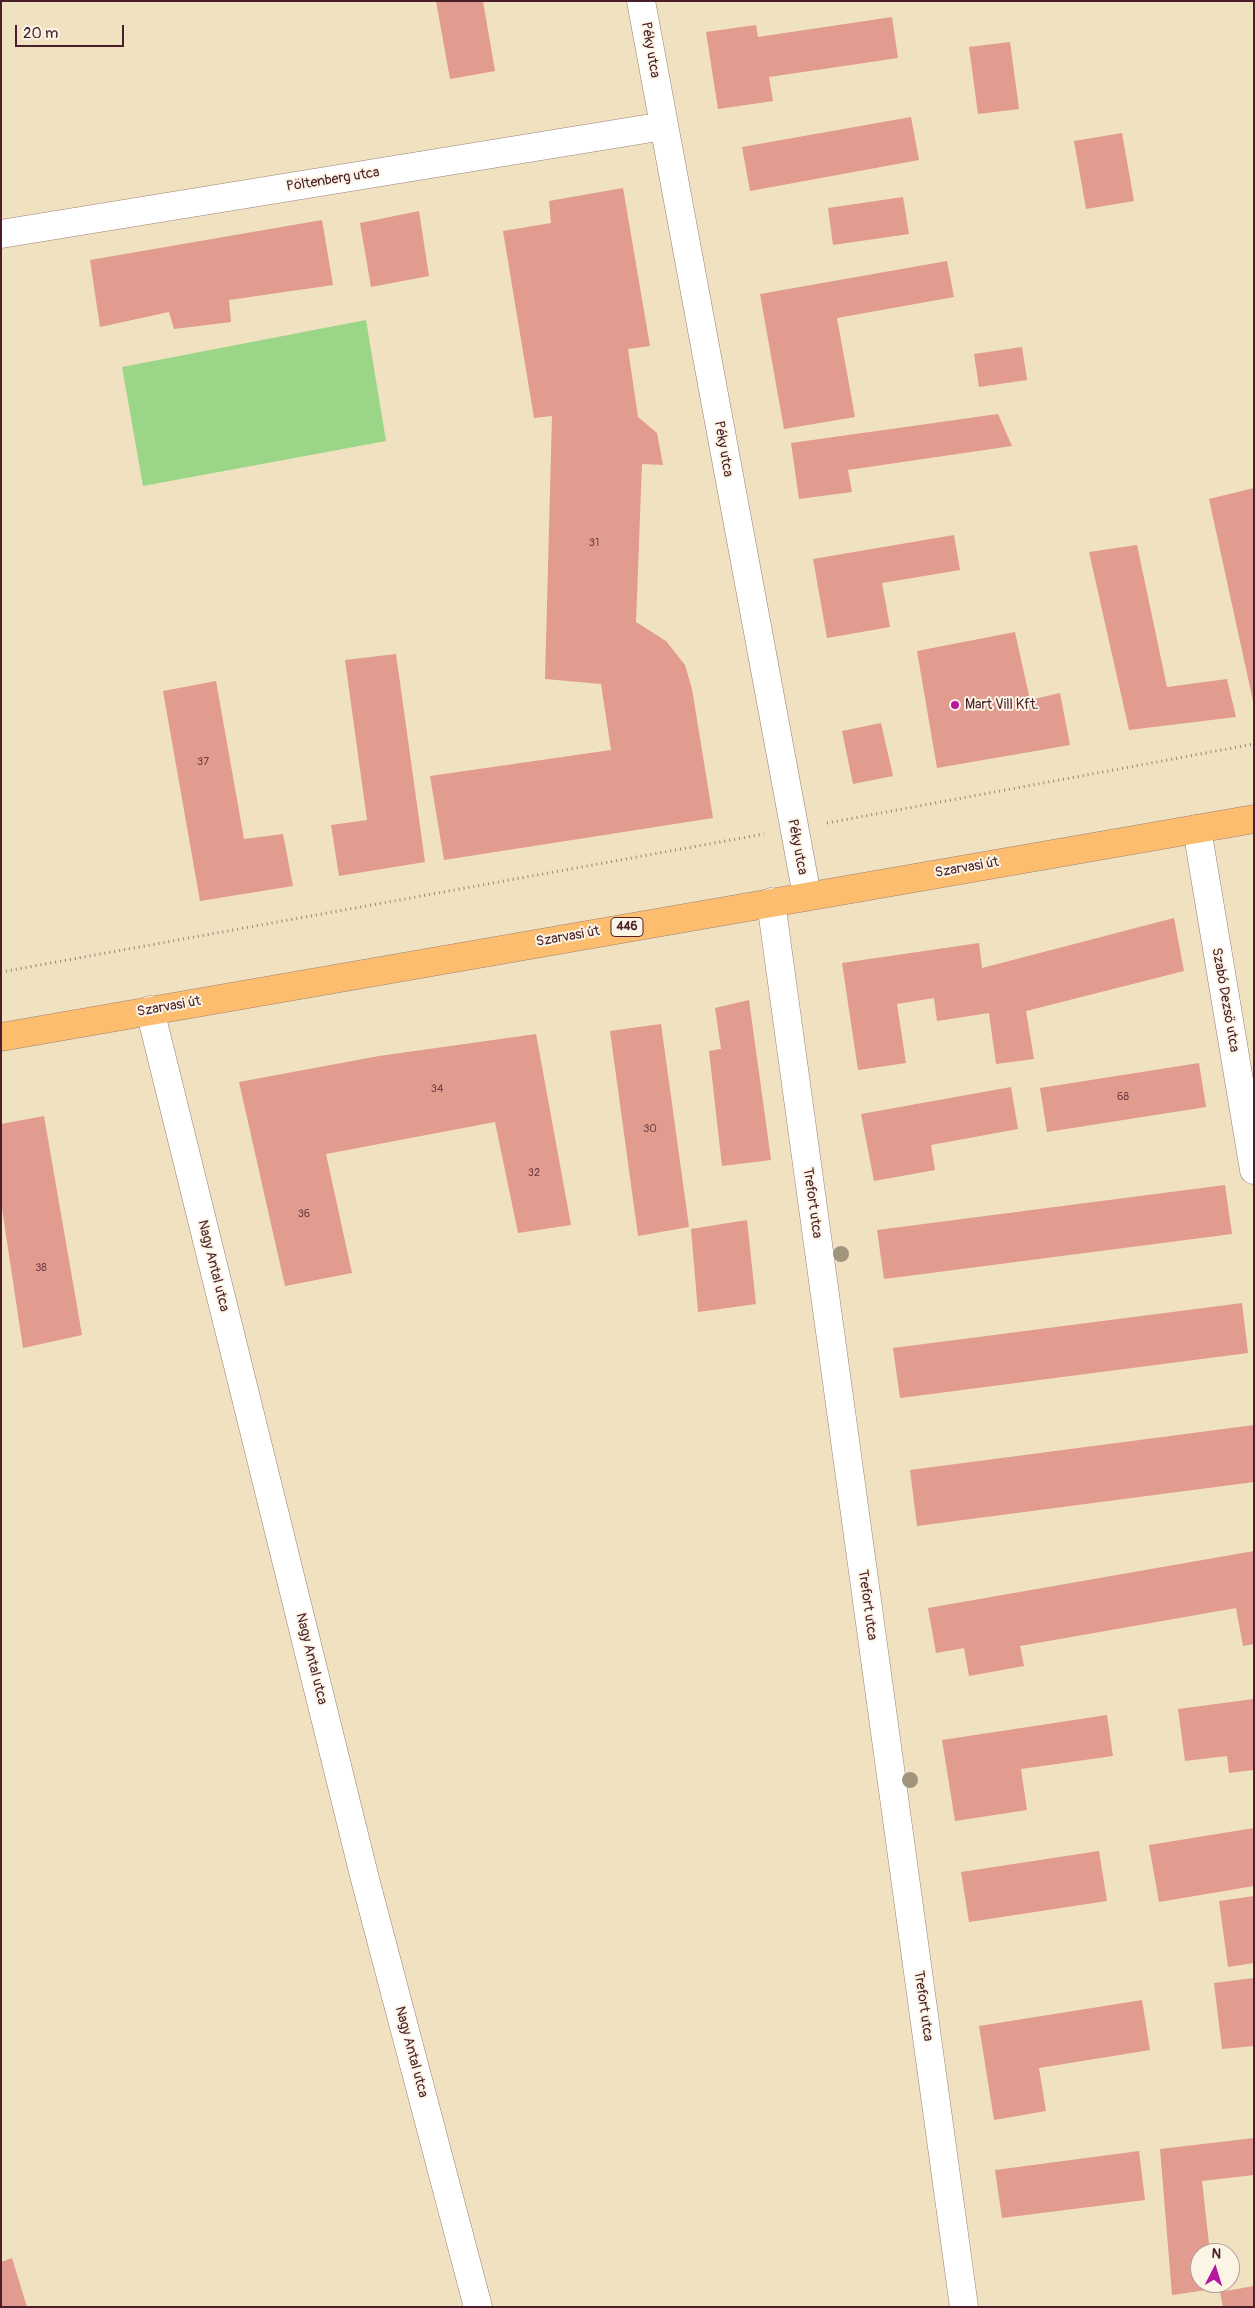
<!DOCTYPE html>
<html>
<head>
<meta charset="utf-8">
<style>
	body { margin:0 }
	#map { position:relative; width:1255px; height:2308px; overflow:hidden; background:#f0e1c1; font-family:Pangolin,sans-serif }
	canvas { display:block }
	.frame { position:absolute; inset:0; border:2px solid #4a1f2b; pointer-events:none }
	.north { position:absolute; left:1190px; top:2243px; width:50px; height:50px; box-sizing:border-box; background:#fcf5e5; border:1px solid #b59f9b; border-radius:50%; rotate:5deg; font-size:14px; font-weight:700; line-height:20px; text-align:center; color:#4a1f2b }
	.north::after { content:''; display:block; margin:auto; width:18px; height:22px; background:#b5179e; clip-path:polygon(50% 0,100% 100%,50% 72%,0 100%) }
	.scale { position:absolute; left:15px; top:25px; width:109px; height:22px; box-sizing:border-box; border:2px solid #4a1f2b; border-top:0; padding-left:6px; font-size:15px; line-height:18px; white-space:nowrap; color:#4a1f2b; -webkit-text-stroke:4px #fcf5e5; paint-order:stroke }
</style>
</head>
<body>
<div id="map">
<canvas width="1255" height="2308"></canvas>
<div class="frame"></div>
<div class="north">N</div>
<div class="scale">20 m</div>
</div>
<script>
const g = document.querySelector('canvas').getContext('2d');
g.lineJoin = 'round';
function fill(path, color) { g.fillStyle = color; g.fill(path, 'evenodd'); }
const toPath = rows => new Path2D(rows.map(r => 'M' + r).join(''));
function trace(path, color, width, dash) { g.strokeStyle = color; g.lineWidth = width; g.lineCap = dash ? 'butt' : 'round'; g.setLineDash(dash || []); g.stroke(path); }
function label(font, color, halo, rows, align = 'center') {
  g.font = font + ' Pangolin,sans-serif'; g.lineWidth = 4; g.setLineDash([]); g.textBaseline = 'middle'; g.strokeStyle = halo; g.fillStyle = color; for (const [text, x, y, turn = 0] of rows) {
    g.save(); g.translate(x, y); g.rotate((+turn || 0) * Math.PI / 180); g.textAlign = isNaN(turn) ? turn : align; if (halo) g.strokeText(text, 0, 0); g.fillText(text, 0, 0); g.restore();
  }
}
fill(toPath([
	[366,320,386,441,143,486,122,367]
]), '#9ad588');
fill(toPath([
	[436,1,483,1,495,71,450,79],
	[892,17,898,58,769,77,773,101,718,109,706,32,756,25,758,37],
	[1010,42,1019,109,978,114,969,47],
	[911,117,919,160,750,191,742,147],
	[1122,133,1134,201,1086,209,1074,141],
	[623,188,650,346,628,349,638,417,657,433,663,465,642,464,636,622,666,641,685,665,692,689,713,818,444,860,430,776,611,750,601,684,545,679,552,416,534,418,503,231,551,223,549,201],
	[903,197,909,234,833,245,828,208],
	[419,211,429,276,371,287,360,223],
	[322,220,333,285,229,300,231,322,174,329,169,312,100,327,90,260],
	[947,261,954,297,837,318,855,417,784,429,760,294],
	[1022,347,1027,380,979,387,974,354],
	[998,414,1012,446,848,470,852,492,799,499,791,443],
	[1254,488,1254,701,1253,701,1209,499],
	[954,535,960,570,882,583,890,627,827,638,813,559],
	[1137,545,1167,687,1227,679,1236,717,1129,730,1089,552],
	[1015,632,1030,700,1060,693,1070,745,937,768,917,651],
	[396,654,425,862,339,876,331,825,367,820,345,660],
	[216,681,244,839,283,834,293,886,200,901,163,691],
	[881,723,893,776,853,784,842,731],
	[1174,918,1184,971,1026,1011,1034,1059,996,1064,989,1013,937,1021,934,998,897,1004,906,1063,858,1070,842,963,979,943,982,968],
	[749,1000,771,1160,722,1166,709,1051,721,1049,715,1008],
	[661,1024,689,1227,638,1236,610,1031],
	[536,1034,571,1225,518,1233,495,1122,326,1154,352,1273,285,1286,239,1082,379,1056],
	[1199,1063,1206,1107,1047,1132,1040,1088],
	[1011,1087,1018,1129,931,1145,935,1170,874,1181,861,1114],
	[44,1116,82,1335,23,1348,1,1202,1,1124],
	[1225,1185,1232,1234,884,1279,877,1230],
	[747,1220,756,1304,698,1312,691,1229],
	[1242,1303,1248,1353,900,1398,893,1348],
	[1254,1425,1254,1482,917,1526,910,1470],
	[1254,1551,1254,1644,1243,1646,1236,1608,1020,1646,1024,1666,969,1676,964,1648,936,1653,928,1608],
	[1254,1699,1254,1770,1229,1773,1227,1756,1185,1761,1178,1709],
	[1107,1715,1113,1756,1021,1769,1027,1810,955,1821,942,1740],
	[1254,1828,1254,1886,1159,1902,1149,1845],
	[1099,1851,1107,1901,969,1922,961,1872],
	[1254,1896,1254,1963,1228,1967,1219,1901],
	[1254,1978,1254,2046,1222,2049,1214,1983],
	[1142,2000,1150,2050,1039,2068,1046,2111,994,2120,979,2026],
	[1254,2138,1254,2175,1202,2181,1210,2253,1200,2253,1200,2283,1213,2283,1214,2289,1172,2295,1160,2149],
	[1139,2151,1145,2200,1002,2218,995,2170],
	[12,2258,27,2307,1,2307,1,2262],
	[1254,2286,1254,2307,1223,2307,1220,2292]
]), '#e29b8f');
const minor = toPath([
	[641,1,807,896],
	[1,234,664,126],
	[1197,829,1254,1170],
	[771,902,964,2307],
	[150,1010,365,1879,478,2307]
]);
const major = toPath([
	[1,1037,1254,819]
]);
trace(minor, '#9d8076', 29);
trace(major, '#9d8076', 29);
trace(toPath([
	[827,823,1254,744],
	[1,972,764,834]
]), '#9d8076', 3, [1, 4]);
trace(minor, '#fff', 28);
trace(major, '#fcbd6f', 28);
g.fillStyle = '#a2957e';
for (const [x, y] of [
	[841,1254],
	[910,1780]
]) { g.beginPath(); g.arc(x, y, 8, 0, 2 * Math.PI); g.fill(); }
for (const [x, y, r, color] of [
	[955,705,5,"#b5179e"]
]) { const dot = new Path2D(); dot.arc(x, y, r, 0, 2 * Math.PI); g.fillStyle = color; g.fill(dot); trace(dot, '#fcf5e5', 2); }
label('11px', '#703e44', null, [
	["31",594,543],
	["37",203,762],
	["34",437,1089],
	["68",1123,1097],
	["30",650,1129],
	["32",534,1173],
	["36",304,1214],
	["38",41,1268]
]);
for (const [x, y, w] of [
	[627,927,32]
]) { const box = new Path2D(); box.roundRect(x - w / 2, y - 9.5, w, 19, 4); g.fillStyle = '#fcf5e5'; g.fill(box); trace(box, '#4a1f2b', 1); }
label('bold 12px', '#4a1f2b', null, [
	["446",627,927]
]);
label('14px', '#4a1f2b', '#fcf5e5', [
	["Péky utca",650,50,80],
	["Pöltenberg utca",333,180,-9],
	["Péky utca",723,449,80],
	["Péky utca",797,847,79],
	["Szarvasi út",967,868,-10],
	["Szarvasi út",568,937,-10],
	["Szabó Dezső utca",1225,1000,80],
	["Szarvasi út",169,1007,-10],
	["Trefort utca",812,1203,82],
	["Nagy Antal utca",213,1266,76],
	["Trefort utca",867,1605,82],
	["Nagy Antal utca",311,1659,76],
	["Trefort utca",923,2006,82],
	["Nagy Antal utca",411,2052,75]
]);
label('14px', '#4a1f2b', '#fcf5e5', [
	["Mart Vill Kft.",965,705]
], 'left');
</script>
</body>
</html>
